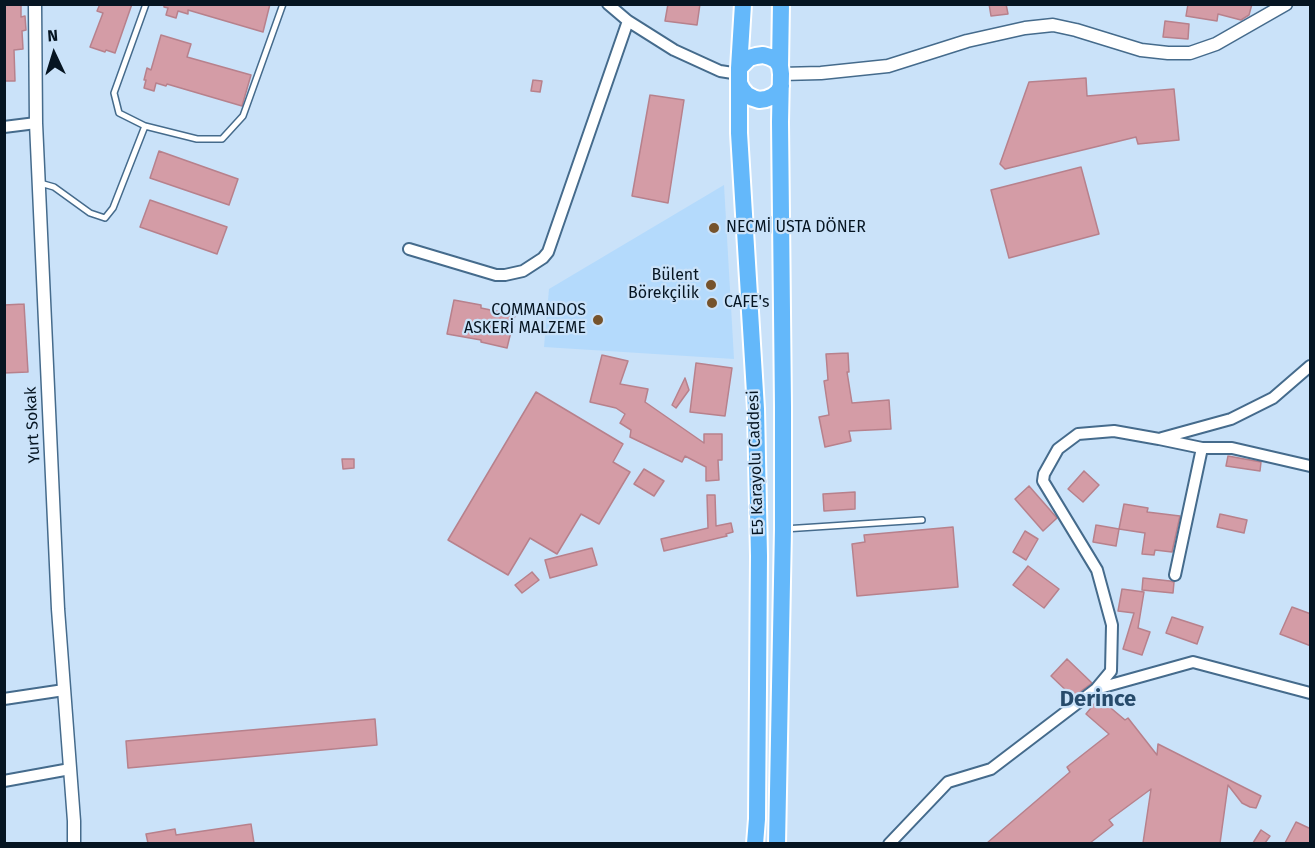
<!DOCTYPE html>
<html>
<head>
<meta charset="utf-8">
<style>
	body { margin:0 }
	#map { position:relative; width:1315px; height:848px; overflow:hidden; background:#cae2f9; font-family:"Fira Sans",sans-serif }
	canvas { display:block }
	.frame { position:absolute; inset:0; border:6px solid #061522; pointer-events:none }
	.north { position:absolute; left:24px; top:24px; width:60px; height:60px; -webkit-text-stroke:4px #cae2f9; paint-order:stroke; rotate:356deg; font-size:16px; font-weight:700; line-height:24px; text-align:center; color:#061522 }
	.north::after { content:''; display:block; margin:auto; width:21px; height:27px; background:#061522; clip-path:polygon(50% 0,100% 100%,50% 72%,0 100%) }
</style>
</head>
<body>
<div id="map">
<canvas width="1315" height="848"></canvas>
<div class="frame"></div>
<div class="north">N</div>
</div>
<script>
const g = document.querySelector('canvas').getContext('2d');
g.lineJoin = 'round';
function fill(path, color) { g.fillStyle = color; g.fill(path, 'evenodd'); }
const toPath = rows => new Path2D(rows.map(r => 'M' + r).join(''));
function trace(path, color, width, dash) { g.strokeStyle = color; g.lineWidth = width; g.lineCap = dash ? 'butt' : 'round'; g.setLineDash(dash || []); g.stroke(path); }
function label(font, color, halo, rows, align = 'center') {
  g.font = font + ' "Fira Sans",sans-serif'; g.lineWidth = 4.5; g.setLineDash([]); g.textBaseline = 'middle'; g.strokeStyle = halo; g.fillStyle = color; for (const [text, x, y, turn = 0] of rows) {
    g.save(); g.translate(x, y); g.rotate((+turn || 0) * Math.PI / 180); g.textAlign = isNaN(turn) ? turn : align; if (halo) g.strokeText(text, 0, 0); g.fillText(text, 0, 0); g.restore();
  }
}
fill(toPath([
	[724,185,734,359,544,347,549,289]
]), '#b4dafc');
const building = toPath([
	[4,4,21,4,21,17,25,16,26,30,22,31,23,49,14,50,15,81,4,81,4,4],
	[100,4,132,4,115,53,106,50,105,52,90,47,103,13,97,11,100,4],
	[164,4,270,4,263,32,188,10,188,14,178,11,176,18,166,15,168,8,164,7,164,4],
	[668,4,700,4,697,25,665,21,668,4],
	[989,4,1006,4,1008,14,991,16,989,4],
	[1188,4,1252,4,1249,15,1241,20,1218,14,1217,21,1186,16,1188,4],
	[1165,21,1189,24,1188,39,1163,37,1165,21],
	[161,35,191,44,187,57,251,75,242,106,167,84,166,86,156,83,154,91,144,88,146,80,144,80,147,68,151,70,161,35],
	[1086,78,1087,96,1174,89,1179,140,1138,144,1136,137,1005,169,1000,164,1029,82,1086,78],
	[533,80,542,81,540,92,531,91,533,80],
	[650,95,684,100,668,203,632,196,650,95],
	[159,151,238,179,229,205,150,178,159,151],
	[1081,167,1099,234,1009,258,991,190,1081,167],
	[150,200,227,227,217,254,140,227,150,200],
	[454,300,481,305,481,308,515,315,507,348,481,342,481,340,447,334,454,300],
	[24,304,28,372,4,373,4,305,24,304],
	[848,353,849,372,847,372,852,403,889,400,891,429,849,431,851,441,825,447,819,417,829,415,824,381,828,380,826,354,848,353],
	[602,355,628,361,620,384,648,389,645,402,704,443,704,434,722,434,722,460,718,460,719,480,706,481,706,467,685,456,682,462,630,437,631,430,620,423,625,414,616,408,590,402,602,355],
	[696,363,732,368,725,416,690,412,696,363],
	[685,378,689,390,676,408,672,405,685,378],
	[536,392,623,444,613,462,630,472,599,524,581,514,557,554,530,538,508,575,448,540,536,392],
	[1228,456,1261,462,1260,471,1226,466,1228,456],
	[342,459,354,459,354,468,343,469,342,459],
	[644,469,664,481,654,496,634,484,644,469],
	[1084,471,1099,485,1083,502,1068,489,1084,471],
	[1029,486,1057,518,1043,531,1015,499,1029,486],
	[855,492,855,509,824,511,823,494,855,492],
	[707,495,715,495,716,526,731,523,733,532,726,534,727,536,664,551,661,539,708,528,707,495],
	[1124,504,1148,508,1147,512,1180,516,1172,552,1155,550,1154,555,1142,554,1145,533,1119,529,1124,504],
	[1220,514,1247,520,1244,533,1217,527,1220,514],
	[1096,525,1119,529,1116,546,1093,542,1096,525],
	[953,527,958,587,857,596,852,544,865,542,864,535,953,527],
	[1025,531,1038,539,1026,560,1013,552,1025,531],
	[592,548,597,565,550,578,545,560,592,548],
	[1028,566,1059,589,1044,608,1013,585,1028,566],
	[532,572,539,580,522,593,515,585,532,572],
	[1143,578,1170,581,1174,582,1173,593,1142,590,1143,578],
	[1122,589,1144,592,1138,628,1150,632,1142,655,1123,649,1134,613,1118,611,1122,589],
	[1292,607,1311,614,1311,646,1280,634,1292,607],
	[1172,617,1203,627,1197,644,1166,633,1172,617],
	[1067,659,1092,683,1073,697,1051,676,1067,659],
	[1099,698,1125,720,1128,718,1157,755,1158,744,1261,796,1256,808,1250,807,1242,803,1228,785,1220,843,1143,843,1151,789,1109,820,1113,825,1090,843,987,843,1070,772,1067,767,1109,734,1086,714,1099,698],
	[375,719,377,745,128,768,126,741,375,719],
	[1296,822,1311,829,1311,843,1285,843,1296,822],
	[251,824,254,843,148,843,146,834,175,829,176,835,251,824],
	[1261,830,1270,836,1265,843,1253,843,1261,830]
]);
fill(building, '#d49ca6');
trace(building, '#b7818c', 1.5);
const service = toPath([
	[146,4,114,93,119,113,145,126,197,139,222,139,243,116,283,4],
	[40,183,54,187,90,213,105,218,113,208,145,126],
	[784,529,922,520]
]);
const minor = toPath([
	[608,4,628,21,674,50,720,71,739,74],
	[4,127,36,123],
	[409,249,496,275,505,275,523,271,543,258,548,252,628,21],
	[1162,438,1231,419,1273,398,1310,366],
	[1175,575,1202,448],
	[1096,689,1193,662,1310,693],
	[4,699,64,690],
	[4,781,70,769],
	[889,844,948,782,991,769,1096,689,1111,671,1112,625,1097,570,1043,481,1044,474,1058,449,1078,434,1114,431,1159,439,1202,448,1232,448,1310,466]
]);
const tertiary = toPath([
	[35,4,36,123,58,609,74,821,74,844],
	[781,74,821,73,888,66,967,41,1025,28,1053,25,1076,30,1141,50,1168,53,1190,53,1216,44,1286,4]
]);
const trunk = toPath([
	[743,4,739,68,739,133,756,409,759,556,757,819,755,844],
	[739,68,749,58,756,56,763,55,770,57,776,60,780,66],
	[739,83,742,89,747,95,753,98,759,100,766,99,773,96,778,92,781,86],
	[777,844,783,529,783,407,780,122,781,74,780,66,781,4]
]);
trace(service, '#456b8c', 8);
trace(minor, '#456b8c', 14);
trace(tertiary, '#456b8c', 15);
trace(trunk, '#fff', 20);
trace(service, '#fff', 5);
trace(minor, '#fff', 10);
trace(tertiary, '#fff', 12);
trace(trunk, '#64b8fa', 16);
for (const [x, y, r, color] of [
	[714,228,6,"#76532c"],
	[711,285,6,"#76532c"],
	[712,303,6,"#76532c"],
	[598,320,6,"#76532c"]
]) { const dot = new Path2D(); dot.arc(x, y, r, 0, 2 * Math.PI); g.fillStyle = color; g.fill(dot); trace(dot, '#cae2f9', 2); }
label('16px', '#061522', '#cae2f9', [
	["NECMİ USTA DÖNER",726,228],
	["Bülent",699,276,"right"],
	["Börekçilik",699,294,"right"],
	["CAFE's",724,303],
	["COMMANDOS",586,311,"right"],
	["ASKERİ MALZEME",586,329,"right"]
], 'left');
label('16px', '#061522', '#cae2f9', [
	["Yurt Sokak",33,425,-93],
	["E5 Karayolu Caddesi",756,463,-92]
]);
label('bold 22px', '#274b6b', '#cae2f9', [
	["Derince",1098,700]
]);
</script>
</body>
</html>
